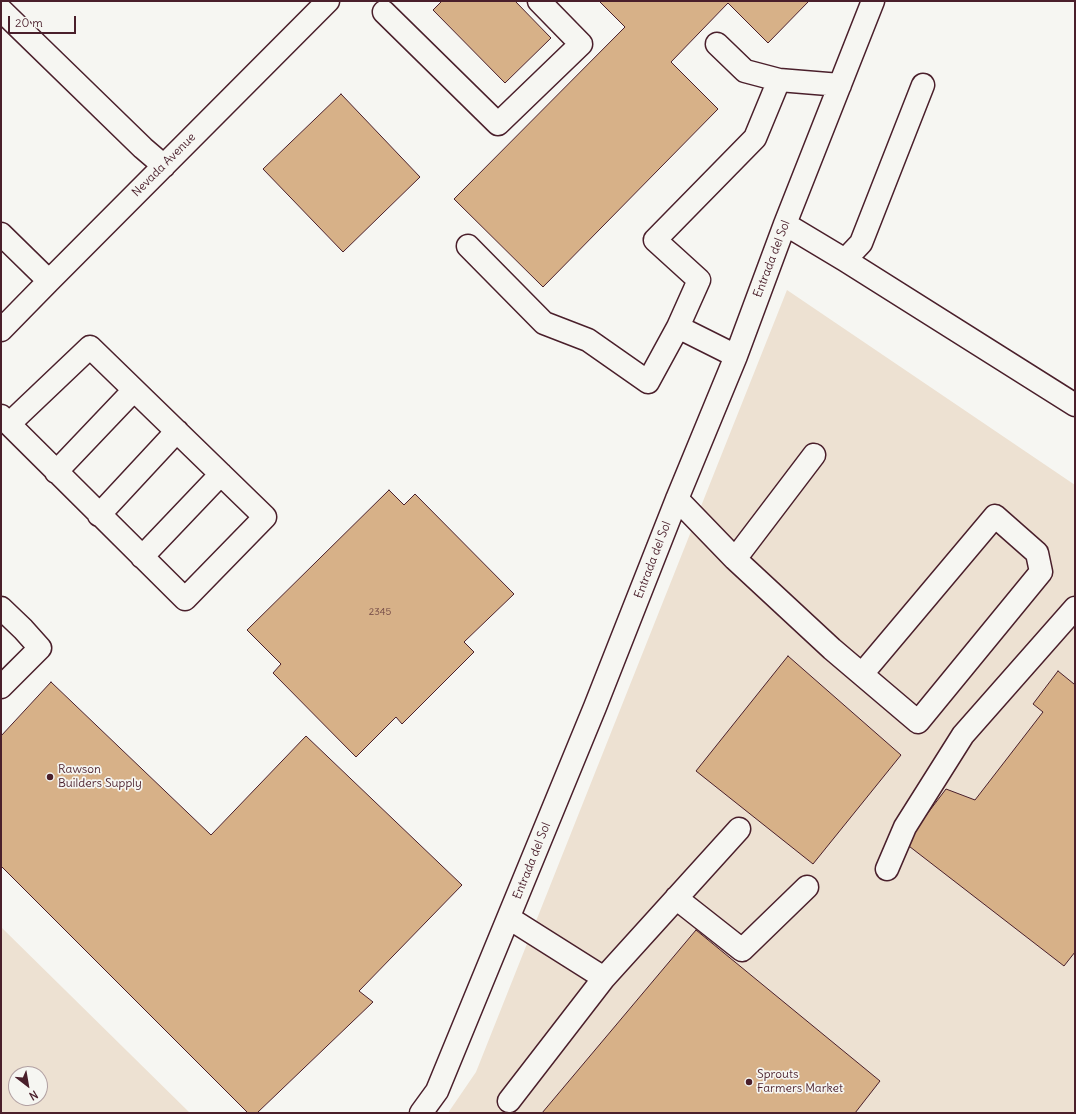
<!DOCTYPE html>
<html>
<head>
<meta charset="utf-8">
<style>
	body { margin:0 }
	#map { position:relative; width:1076px; height:1114px; overflow:hidden; background:#f6f6f2; font-family:Delius,sans-serif }
	canvas { display:block }
	.frame { position:absolute; inset:0; border:2px solid #4a1f2b; pointer-events:none }
	.north { position:absolute; left:8px; top:1066px; width:40px; height:40px; box-sizing:border-box; background:#f6f6f2; border:1px solid #b1a0a2; border-radius:50%; rotate:149deg; font-size:11px; font-weight:700; line-height:16px; text-align:center; color:#4a1f2b }
	.north::after { content:''; display:block; margin:auto; width:14px; height:18px; background:#4a1f2b; clip-path:polygon(50% 0,100% 100%,50% 72%,0 100%) }
	.scale { position:absolute; left:8px; top:16px; width:68px; height:18px; box-sizing:border-box; border:2px solid #4a1f2b; border-top:0; padding-left:5px; font-size:12px; line-height:14px; white-space:nowrap; color:#4a1f2b; -webkit-text-stroke:3px #f6f6f2; paint-order:stroke }
</style>
</head>
<body>
<div id="map">
<canvas width="1076" height="1114"></canvas>
<div class="frame"></div>
<div class="north">N</div>
<div class="scale">20 m</div>
</div>
<script>
const g = document.querySelector('canvas').getContext('2d');
g.lineJoin = 'round';
function fill(path, color) { g.fillStyle = color; g.fill(path, 'evenodd'); }
const toPath = rows => new Path2D(rows.map(r => 'M' + r).join(''));
function trace(path, color, width, dash) { g.strokeStyle = color; g.lineWidth = width; g.lineCap = dash ? 'butt' : 'round'; g.setLineDash(dash || []); g.stroke(path); }
function label(font, color, halo, rows, align = 'center') {
  g.font = font + ' Delius,sans-serif'; g.lineWidth = 3.5; g.setLineDash([]); g.textBaseline = 'middle'; g.strokeStyle = halo; g.fillStyle = color; for (const [text, x, y, turn = 0] of rows) {
    g.save(); g.translate(x, y); g.rotate((+turn || 0) * Math.PI / 180); g.textAlign = isNaN(turn) ? turn : align; if (halo) g.strokeText(text, 0, 0); g.fillText(text, 0, 0); g.restore();
  }
}
fill(toPath([
	[787,290,1075,485,1075,1113,448,1113,476,1072],
	[1,927,190,1113,1,1113],
	[16,1074,40,1074,40,1098,16,1098]
]), '#ede1d2');
const building = toPath([
	[442,1,515,1,551,38,505,83,433,10,442,1],
	[599,1,809,1,768,43,728,3,671,62,718,109,543,287,454,199,625,27,599,1],
	[341,94,420,177,343,252,263,169,341,94],
	[389,490,404,505,415,494,514,594,464,642,474,652,402,724,396,717,356,757,273,673,281,664,247,630,389,490],
	[788,656,901,755,813,864,696,771,788,656],
	[1058,671,1074,684,1075,683,1075,952,1064,966,905,843,946,789,975,800,1043,712,1033,704,1058,671],
	[51,682,211,835,306,736,462,885,359,991,373,1002,257,1113,248,1113,1,866,1,736,51,682],
	[696,930,880,1081,855,1113,542,1113,696,930]
]);
fill(building, '#d7b188');
trace(building, '#4a1f2b', 1);
const minor = toPath([
	[1,10,143,148,164,166],
	[384,12,498,124,581,44,539,1],
	[717,44,745,71,779,80,840,85],
	[785,224,845,260,1075,405],
	[1,234,49,281],
	[468,246,544,323,588,340,648,382,678,327,699,280,655,240,755,138,779,80],
	[845,260,861,243,923,85],
	[678,327,736,356],
	[1,330,49,281,328,1],
	[1,416,185,599,265,517,90,347,9,424],
	[56,472,134,390],
	[677,499,735,559,832,649,918,722,1041,572,1037,553,995,516,862,674],
	[99,515,177,431],
	[142,557,221,474],
	[735,559,814,455],
	[1,608,23,629,40,648,1,687],
	[887,869,905,827,963,735,1075,608],
	[676,898,742,950,807,887],
	[509,918,604,978,739,829],
	[509,1101,604,978],
	[421,1113,437,1091,595,707,677,499,736,356,785,224,873,1]
]);
trace(minor, '#4a1f2b', 25);
trace(minor, '#f6f6f2', 22);
for (const [x, y, r, color] of [
	[50,777,4,"#4a1f2b"],
	[749,1082,4,"#4a1f2b"]
]) { const dot = new Path2D(); dot.arc(x, y, r, 0, 2 * Math.PI); g.fillStyle = color; g.fill(dot); trace(dot, '#f6f6f2', 1.5); }
label('10px', '#6d4442', null, [
	["2345",380,612]
]);
label('12px', '#4a1f2b', '#f6f6f2', [
	["Nevada Avenue",164,165,-45],
	["Entrada del Sol",772,259,-69],
	["Entrada del Sol",653,560,-69],
	["Entrada del Sol",532,861,-68]
]);
label('12px', '#4a1f2b', '#f6f6f2', [
	["Rawson",58,770],
	["Builders Supply",58,784],
	["Sprouts",757,1075],
	["Farmers Market",757,1089]
], 'left');
</script>
</body>
</html>
